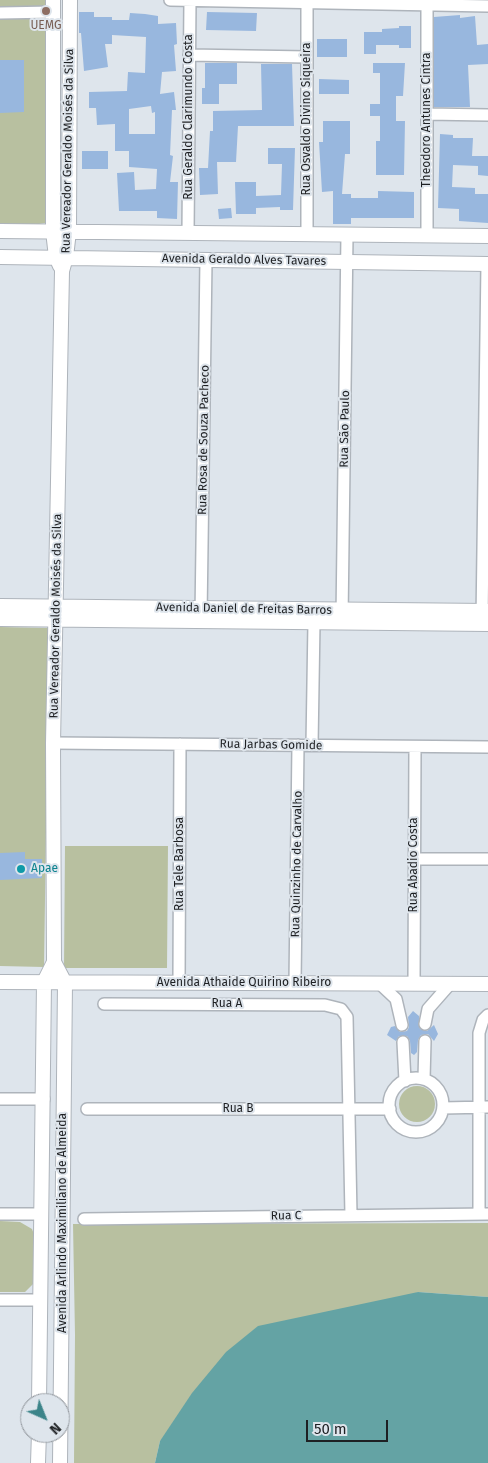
<!DOCTYPE html>
<html>
<head>
<meta charset="utf-8">
<style>
	body { margin:0 }
	#map { position:relative; width:488px; height:1463px; overflow:hidden; background:#dee5ec; font-family:"Fira Sans",sans-serif }
	canvas { display:block }
	.north { position:absolute; left:20px; top:1393px; width:50px; height:50px; box-sizing:border-box; background:#dee5ec; border:1px solid #91969c; border-radius:50%; rotate:136deg; font-size:14px; font-weight:700; line-height:20px; text-align:center; color:#1e2023 }
	.north::after { content:''; display:block; margin:auto; width:18px; height:22px; background:#3c8489; clip-path:polygon(50% 0,100% 100%,50% 72%,0 100%) }
	.scale { position:absolute; left:306px; top:1420px; width:82px; height:22px; box-sizing:border-box; border:2px solid #1e2023; border-top:0; padding-left:6px; font-size:15px; line-height:18px; white-space:nowrap; color:#1e2023; -webkit-text-stroke:4px #dee5ec; paint-order:stroke }
</style>
</head>
<body>
<div id="map">
<canvas width="488" height="1463"></canvas>
<div class="north">N</div>
<div class="scale">50 m</div>
</div>
<script>
const g = document.querySelector('canvas').getContext('2d');
g.lineJoin = 'round';
function fill(path, color) { g.fillStyle = color; g.fill(path, 'evenodd'); }
const toPath = rows => new Path2D(rows.map(r => 'M' + r).join(''));
function trace(path, color, width, dash) { g.strokeStyle = color; g.lineWidth = width; g.lineCap = dash ? 'butt' : 'round'; g.setLineDash(dash || []); g.stroke(path); }
function label(font, color, halo, rows, align = 'center') {
  g.font = font + ' "Fira Sans",sans-serif'; g.lineWidth = 4; g.setLineDash([]); g.textBaseline = 'middle'; g.strokeStyle = halo; g.fillStyle = color; for (const [text, x, y, turn = 0] of rows) {
    g.save(); g.translate(x, y); g.rotate((+turn || 0) * Math.PI / 180); g.textAlign = isNaN(turn) ? turn : align; if (halo) g.strokeText(text, 0, 0); g.fillText(text, 0, 0); g.restore();
  }
}
fill(toPath([
	[0,0,48,0,46,218,45,223,39,224,0,224],
	[0,627,49,628,44,967,0,966],
	[65,846,168,846,167,968,64,968],
	'399 1104a18 18 0 1 1 36 0a18 18 0 1 1-36 0Z',
	[0,1221,20,1222,32,1229,35,1237,36,1281,25,1292,0,1292],
	[488,1223,488,1297,418,1292,160,1441,155,1463,74,1463,75,1335,73,1224]
]), '#b8c0a0');
fill(toPath([
	[418,1292,488,1297,488,1463,155,1463,160,1441,192,1393,226,1352,258,1326]
]), '#64a3a4');
fill(toPath([
	[79,12,94,12,94,17,112,17,112,20,129,20,130,13,145,14,158,16,158,24,176,23,177,44,174,45,176,71,162,72,160,94,174,92,176,110,172,110,170,155,173,156,170,182,178,182,177,219,157,218,157,211,119,211,117,173,134,172,135,190,156,189,157,169,129,167,129,151,115,151,115,124,97,125,96,108,89,108,89,92,127,91,128,72,145,73,146,37,112,35,112,44,105,44,108,67,84,71,81,33,79,33],
	[151,106,152,113,155,112,155,134,129,134,129,109],
	[207,12,257,13,256,31,206,30],
	[460,15,460,18,475,16,477,45,488,44,488,64,468,65,470,107,434,107,434,17],
	[399,26,411,26,411,48,399,48,399,45,376,45,376,54,364,54,364,32,382,32,382,29,399,28],
	[317,39,347,39,347,57,317,57],
	[0,60,24,60,24,112,0,113],
	[205,63,237,63,237,84,219,84,219,104,202,104,202,88,205,88],
	[373,63,405,63,403,96,396,96,396,121,405,121,404,175,376,175,376,141,380,141,380,116,370,116,370,104,380,104,380,73,373,73],
	[261,64,292,64,294,126,238,126,236,162,217,162,218,194,200,195,199,168,208,168,210,131,213,131,213,111,262,110],
	[319,79,349,80,349,94,319,94],
	[323,121,350,121,350,154,345,154,342,194,351,194,351,198,378,198,378,191,414,192,414,218,351,218,351,224,333,224,333,191,322,192,319,142,323,142],
	[440,134,453,135,453,138,473,138,472,156,488,156,488,176,478,175,478,166,453,165,452,187,475,188,475,194,488,194,488,223,459,221,459,209,438,208],
	[268,148,295,148,293,210,280,210,280,207,256,208,256,214,236,214,235,182,256,182,256,196,281,195,282,164,268,164],
	[82,151,108,151,108,169,82,169],
	[231,208,232,218,219,219,218,209],
	[25,852,25,859,42,859,42,878,0,880,0,853],
	[413,1011,419,1016,420,1029,427,1031,434,1025,438,1034,434,1041,428,1034,421,1035,418,1040,417,1052,414,1055,411,1053,410,1041,407,1036,399,1036,396,1041,387,1035,391,1027,395,1026,400,1032,407,1031,409,1027,408,1017]
]), '#98b7de');
const minor = toPath([
	[170,0,488,6],
	[0,13,53,12],
	[189,55,307,57],
	[427,114,488,115],
	[188,233,190,0],
	[307,235,307,2],
	[427,236,427,5],
	[201,616,206,260],
	[342,618,347,235],
	[482,620,487,264],
	[53,743,488,747],
	[312,745,314,622],
	[414,859,488,859],
	[179,983,180,744],
	[295,983,298,745],
	[380,984,396,999,402,1025],
	[414,984,415,747],
	[104,1004,325,1005,341,1009,347,1017,351,1215],
	[425,1024,428,1009,450,984],
	[403,1042,405,1081],
	'389 1105a27 27 0 1 1 54 0a27 27 0 1 1-54 0Z',
	[424,1079,425,1041],
	[0,1099,44,1099],
	[443,1108,488,1107],
	[87,1109,390,1109],
	[0,1214,41,1214],
	[479,1214,479,1033,483,1020,488,1015],
	[84,1219,488,1214],
	[0,1300,40,1300]
]);
const tertiary = toPath([
	[53,0,53,231,56,257,60,266],
	[0,231,488,236],
	[0,257,488,264],
	[0,606,488,611],
	[0,619,488,624],
	[54,962,65,983,60,1463],
	[0,982,488,984],
	[39,1403,44,982,54,962,53,743,62,271,66,257,69,231,70,0],
	[38,1463,39,1433]
]);
trace(minor, '#aeb4bb', 14);
trace(tertiary, '#aeb4bb', 16);
trace(minor, '#fff', 11);
trace(tertiary, '#fff', 14);
for (const [x, y, r, color] of [
	[46,11,5,"#8d6e63"],
	[21,869,5,"#0f9aa8"]
]) { const dot = new Path2D(); dot.arc(x, y, r, 0, 2 * Math.PI); g.fillStyle = color; g.fill(dot); trace(dot, '#dee5ec', 2); }
label('12px', '#785e54', '#dee5ec', [
	["UEMG",46,26]
]);
label('12px', '#1e2023', '#dee5ec', [
	["Rua Geraldo Clarimundo Costa",189,117,-90],
	["Rua Osvaldo Divino Siqueira",307,119,-90],
	["Theodoro Antunes Cintra",427,120,-90],
	["Rua Vereador Geraldo Moisés da Silva",68,151,-89],
	["Avenida Geraldo Alves Tavares",244,260,1],
	["Rua São Paulo",345,429,-89],
	["Rua Rosa de Souza Pacheco",204,440,-89],
	["Avenida Daniel de Freitas Barros",244,609,1],
	["Rua Vereador Geraldo Moisés da Silva",56,616,-89],
	["Rua Jarbas Gomide",271,745,1],
	["Rua Tele Barbosa",180,864,-90],
	["Rua Quinzinho de Carvalho",297,864,-89],
	["Rua Abadio Costa",414,865,-90],
	["Avenida Athaide Quirino Ribeiro",244,983],
	["Rua A",227,1004],
	["Rua B",238,1109],
	["Rua C",286,1216,-1],
	["Avenida Arlindo Maximiliano de Almeida",63,1223,-90]
]);
label('12px', '#0d838f', '#dee5ec', [
	["Apae",31,869]
], 'left');
</script>
</body>
</html>
